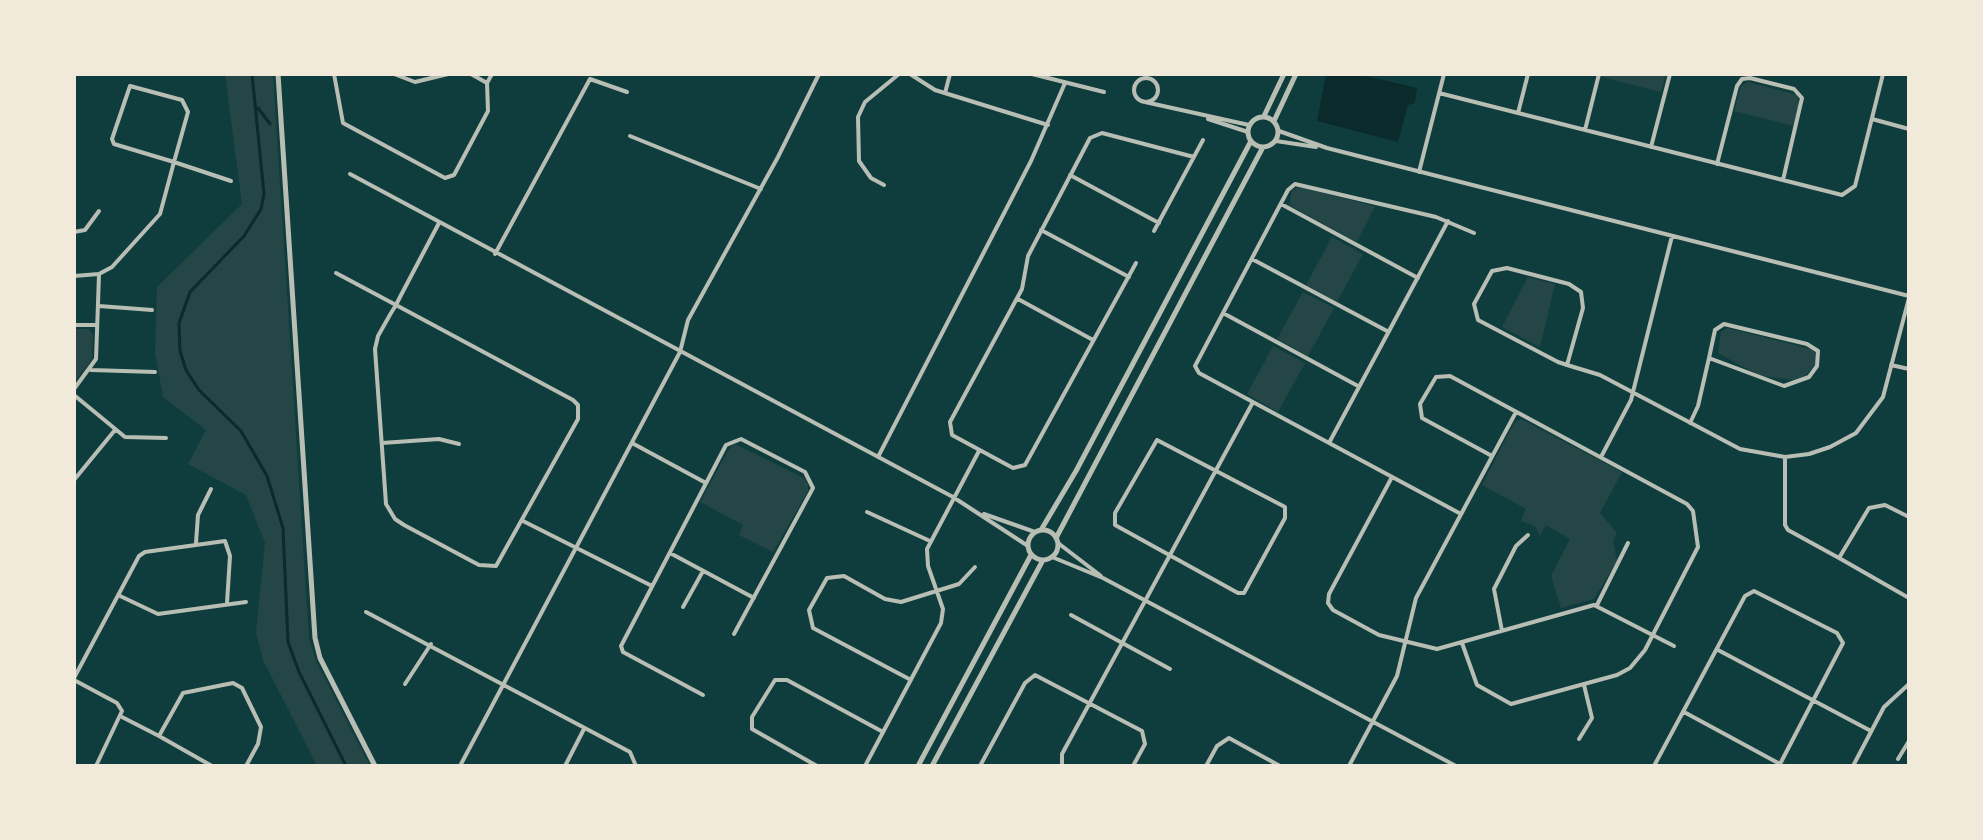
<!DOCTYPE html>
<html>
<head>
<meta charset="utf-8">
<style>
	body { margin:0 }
	#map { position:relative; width:1983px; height:840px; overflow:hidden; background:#0f3d3e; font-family:"Roboto Condensed",sans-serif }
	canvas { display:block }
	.frame { position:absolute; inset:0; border:76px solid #f1e9da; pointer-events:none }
</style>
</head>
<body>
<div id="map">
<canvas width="1983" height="840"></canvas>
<div class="frame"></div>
</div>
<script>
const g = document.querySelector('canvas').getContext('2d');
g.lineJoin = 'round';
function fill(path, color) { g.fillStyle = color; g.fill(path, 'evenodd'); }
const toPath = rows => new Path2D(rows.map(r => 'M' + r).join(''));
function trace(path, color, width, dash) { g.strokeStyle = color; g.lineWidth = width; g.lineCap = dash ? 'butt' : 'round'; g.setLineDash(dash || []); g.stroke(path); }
fill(toPath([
	[225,74,273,74,309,638,316,661,370,766,317,766,263,660,256,632,265,543,246,495,188,464,206,430,163,397,155,352,157,287,242,204],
	[1603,74,1666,74,1661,92,1602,77],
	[1748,82,1797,95,1799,104,1793,126,1734,111,1741,86],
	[1298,187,1375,206,1357,242,1289,205,1292,191],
	[1332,237,1363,254,1337,302,1306,285],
	[1528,277,1555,284,1540,347,1502,327],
	[1303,292,1334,308,1308,356,1277,339],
	[1727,328,1811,349,1816,353,1815,364,1806,375,1795,380,1760,376,1718,353,1721,332],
	[74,329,89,329,93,334,92,359,74,383],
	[1273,346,1305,363,1278,412,1247,394],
	[1521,419,1622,472,1600,513,1617,533,1613,541,1617,561,1594,599,1561,608,1551,576,1570,539,1546,525,1540,536,1535,526,1521,521,1526,509,1482,485,1514,423],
	[735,444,804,478,808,484,808,491,773,552,739,535,743,525,700,502,729,449]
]), '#244646');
fill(toPath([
	[1326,74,1357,74,1417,88,1415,103,1408,105,1398,142,1317,121]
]), '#0a2a2b');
trace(toPath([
	[252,74,264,194,261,209,244,236,190,292,179,323,180,351,186,370,199,390,241,431,267,476,283,528,288,642,299,672,346,766],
	[258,108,270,124]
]), '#0a2a2b', 3);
trace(toPath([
	[334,74,343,123,445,178,454,175,488,111,487,83],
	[394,74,415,82,448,74],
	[471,74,487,83],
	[910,74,935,90,1048,125],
	[1032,74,1104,92],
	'1134 90a12 12 0 1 1 24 0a12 12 0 1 1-24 0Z',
	[487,83,492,74],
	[945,93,950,74],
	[1439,93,1842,195,1855,186,1883,74],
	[1145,102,1249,125],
	[1518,113,1528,74],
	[1208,119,1248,132],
	[1872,119,1909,129],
	[1585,130,1599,74],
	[1279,131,1327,148,1909,296],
	[630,136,761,189],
	[1276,141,1316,147],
	[1651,147,1670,74],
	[1717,164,1737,86,1742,79,1750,78,1794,89,1802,98,1783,180],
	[1419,172,1444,74],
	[350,174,953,497,1028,546],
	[1070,175,1159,223],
	[884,185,871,178,859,161,858,117,865,102,899,74],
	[1281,204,1418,278],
	[1041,230,1129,277],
	[1154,231,1203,140],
	[74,232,85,230,99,211],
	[495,254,590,79,627,92],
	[1252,259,1387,331],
	[1136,263,1025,465,1013,468,952,435,950,422,1022,289,1028,256,1090,138,1102,133,1194,157],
	[336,273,396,305,573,400,578,405,578,419,496,566,479,565,404,525,395,519,386,504,375,349,378,336,391,313,396,305,400,297,439,223],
	[74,276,99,274,112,267,160,214,174,162,188,112,182,100,130,86,112,139,114,144,174,162,231,181],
	[1018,299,1093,340],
	[99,306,152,310],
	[1223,313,1358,386],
	[1724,324,1807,344,1818,351,1817,366,1809,377,1784,386,1709,358,1715,330,1724,324],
	[74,325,97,325],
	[1567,365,1583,308,1581,292,1569,284,1507,268,1492,271,1474,304,1478,320,1558,362,1567,365,1600,375,1740,449,1785,457,1809,454,1830,447,1856,433,1883,397,1909,298],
	[1891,365,1909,369],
	[91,370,155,372],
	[74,389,96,359,99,275],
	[74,395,125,437,166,438],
	[1690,423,1698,406,1709,358],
	[1157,440,1285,507,1285,518,1244,593,1238,593,1115,525,1115,513,1157,440],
	[382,443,439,439,459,444],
	[632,443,706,483],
	[1329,443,1448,221],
	[878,457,1031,161,1065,83],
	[1601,457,1631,400,1672,236],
	[1785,457,1785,525,1788,530,1839,558],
	[1392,477,1329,594,1328,603,1333,610,1379,635,1437,649,1594,605,1674,646],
	[74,480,115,430],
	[867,512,930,541],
	[984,514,1035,532],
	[1461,514,1199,373,1195,366,1288,190,1295,184,1436,217,1474,233],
	[1909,517,1885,505,1869,508,1839,558,1909,598],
	[523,521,652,586],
	[196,543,198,515,211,489],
	[1058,543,1101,576],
	[670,553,754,598],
	[1052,557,1103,578,1456,766],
	[118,595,158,614,246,602],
	[1597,605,1628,543],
	[683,607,703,571],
	[366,612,630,752,636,766],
	[1071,615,1170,669],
	[1502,631,1494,589,1516,546,1528,535],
	[1462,643,1477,685,1511,704,1617,675,1630,668,1645,650,1698,547,1693,511,1687,504,1450,376,1436,377,1420,404,1422,418,1492,456],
	[1718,650,1871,731],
	[74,678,139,556,145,552,225,541,230,556,227,603],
	[74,680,117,703,122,711,96,766],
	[911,680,813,628,809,610,827,578,844,576,885,599,901,602,959,584,975,567],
	[405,684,431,644],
	[703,695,623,652,621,646,726,445,741,439,805,472,813,488,734,634],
	[1684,712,1780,764],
	[122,717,159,736],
	[1579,739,1592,718,1584,685],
	[1898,759,1909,741],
	[212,766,159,736,183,693,233,683,242,688,261,727,258,744,246,766],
	[460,766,680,352,688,320,778,157,819,74],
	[565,766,584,729],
	[817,766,752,729,752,717,775,680,787,680,883,732],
	[865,766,941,623,943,609,928,566,927,549,979,451],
	[980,766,1025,683,1035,675,1142,731,1145,744,1133,766],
	[1062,766,1062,754,1253,402],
	[1206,766,1217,746,1229,738,1280,766],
	[1349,766,1397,676,1416,598,1516,412],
	[1654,766,1745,596,1754,591,1837,633,1843,643,1779,766],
	[1853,766,1884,707,1909,684]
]), '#b8beb3', 4);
trace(toPath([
	[278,74,315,638,320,658,375,766],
	[1264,116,1284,74],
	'1248 132a15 15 0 1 1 30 0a15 15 0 1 1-30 0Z',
	[1274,121,1296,74],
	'1028 545a15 15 0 1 1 30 0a15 15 0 1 1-30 0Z',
	[1041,530,1076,471,1251,141],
	[1056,538,1263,147],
	[918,766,1031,555],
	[932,766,1043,560]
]), '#b8beb3', 5);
</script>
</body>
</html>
